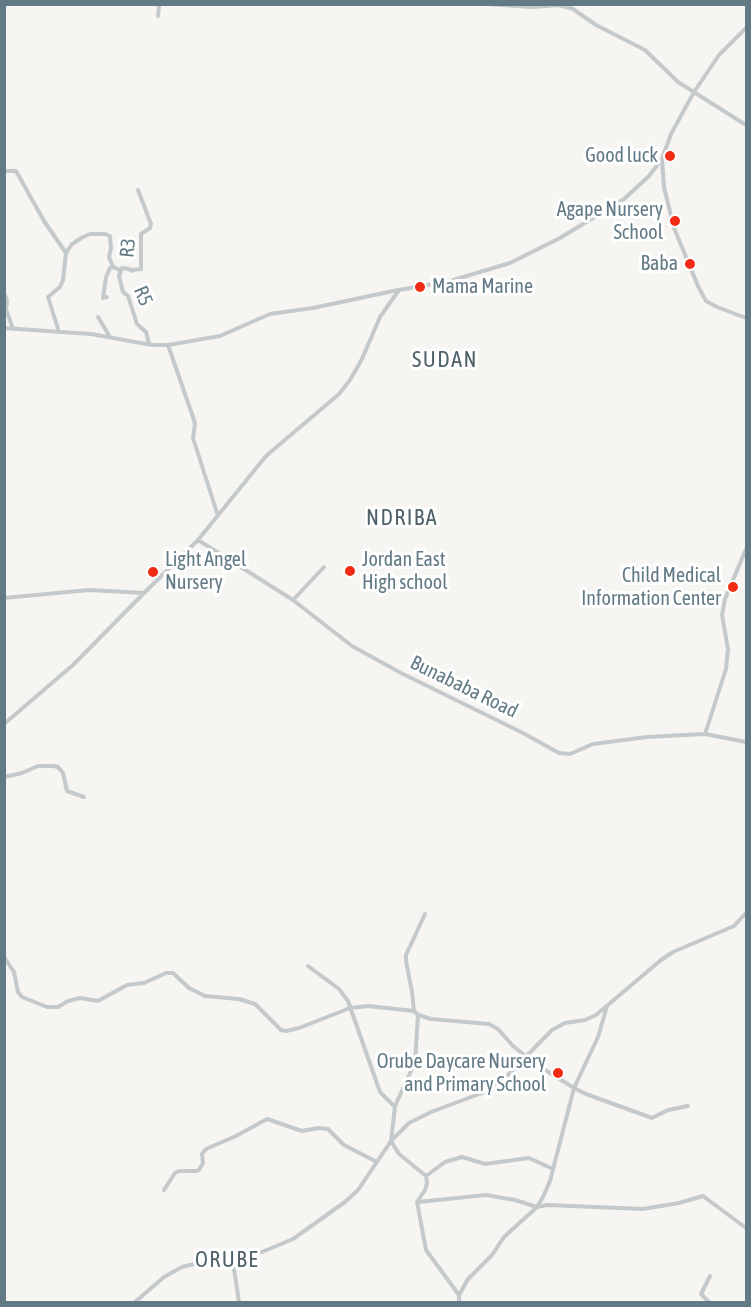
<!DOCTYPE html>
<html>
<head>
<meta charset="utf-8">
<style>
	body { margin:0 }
	#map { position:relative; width:751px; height:1307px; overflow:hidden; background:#f6f5f1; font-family:"Asap Condensed",sans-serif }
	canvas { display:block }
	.frame { position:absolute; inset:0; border:6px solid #627a85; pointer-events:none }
</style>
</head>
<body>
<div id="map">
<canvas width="751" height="1307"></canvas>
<div class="frame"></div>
</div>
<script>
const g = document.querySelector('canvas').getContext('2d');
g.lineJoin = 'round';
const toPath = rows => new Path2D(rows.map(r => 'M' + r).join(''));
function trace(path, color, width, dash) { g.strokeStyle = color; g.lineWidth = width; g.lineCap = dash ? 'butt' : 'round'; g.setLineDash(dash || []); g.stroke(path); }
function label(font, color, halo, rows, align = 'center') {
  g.font = font + ' "Asap Condensed",sans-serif'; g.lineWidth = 6; g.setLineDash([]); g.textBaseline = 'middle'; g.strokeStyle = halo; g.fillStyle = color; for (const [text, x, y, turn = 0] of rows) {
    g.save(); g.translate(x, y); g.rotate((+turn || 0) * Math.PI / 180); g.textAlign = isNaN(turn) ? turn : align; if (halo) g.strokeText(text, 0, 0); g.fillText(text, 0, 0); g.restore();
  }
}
trace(toPath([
	[488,4,532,7,559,5,573,9,596,25,645,50,678,82,746,125],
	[158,16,159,4],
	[662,159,664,187,674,228,698,286,706,301,717,307,746,318],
	[4,171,16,171,44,221,66,253,63,280,60,287,48,297,59,332],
	[66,253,72,244,83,237,90,234,105,234,110,236,111,248,109,257,113,267,120,270],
	[132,270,141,269,141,234,150,228,151,224,138,190],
	[132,271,129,269,122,268,119,276,123,292,128,296,137,324,146,332,149,344],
	[4,293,7,301,6,309,13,329],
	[107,297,103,298,106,277,110,268,113,267],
	[98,317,110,337],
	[4,328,91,334,152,345,168,345,220,336,270,314,313,308,398,290],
	[168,345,193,417,195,424,193,438,218,516],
	[198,540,293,600,352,646,401,673,523,733,559,753,570,754,593,744,647,737,705,734,746,742],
	[4,598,89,590,144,593,198,540,266,456,339,394,350,380,362,359,380,317,399,290,450,281,510,263,560,238,624,199,649,176,662,159,671,134,694,92,719,55,746,28],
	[293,600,324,567],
	[4,724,73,665,144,593],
	[705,734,726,669,728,649,722,615,725,599,746,549],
	[4,777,22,773,38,766,53,766,58,767,63,773,67,791,84,797],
	[4,957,14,972,18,992,22,997,47,1007,58,1007,68,1001,80,998,98,1001,127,985,144,983,166,973,173,973,189,988,205,996,239,999,255,1004,281,1030,286,1031,299,1028,350,1008,368,1006,414,1011,418,1015,431,1019,489,1024,498,1029,513,1046,534,1063,574,1088,586,1094,652,1118,668,1110,688,1106],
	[308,966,339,989,348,1001,380,1092,395,1107,391,1141,399,1154,426,1176,427,1183,425,1190,417,1202,426,1250,459,1295],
	[414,1011,412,992,406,961,406,955,425,914],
	[395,1106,415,1062,418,1015],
	[426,1176,445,1162,462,1157,485,1164,529,1158,553,1169],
	[164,1190,175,1173,179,1171,196,1171,199,1170,203,1163,202,1154,206,1149,236,1136,267,1119,302,1131,318,1128,328,1129,344,1145,377,1162],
	[418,1202,486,1195,515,1200,537,1207,547,1205,643,1209,679,1203,703,1196,746,1228],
	[232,1256,239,1302],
	[135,1302,164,1277,182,1267,215,1259,262,1252,293,1239,345,1202,358,1190,391,1141,409,1123,431,1112,490,1090,504,1079,552,1030,565,1023,585,1020,596,1015,661,960,673,952,734,926,746,913],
	[459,1302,459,1295,468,1279,492,1255,504,1237,537,1207,543,1197,550,1181,574,1088,598,1037,607,1006],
	[709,1302,701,1294,710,1276]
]), '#c4c9cb', 4);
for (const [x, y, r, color] of [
	[670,156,6,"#f22b14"],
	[675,221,6,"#f22b14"],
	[690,264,6,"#f22b14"],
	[420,287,6,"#f22b14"],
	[350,571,6,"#f22b14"],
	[153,572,6,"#f22b14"],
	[733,587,6,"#f22b14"],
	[558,1073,6,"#f22b14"]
]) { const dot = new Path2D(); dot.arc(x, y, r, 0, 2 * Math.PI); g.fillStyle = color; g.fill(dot); trace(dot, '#fff', 2); }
label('20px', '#627a85', '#fff', [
	["Good luck",658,156],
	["Agape Nursery",663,210],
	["School",663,233],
	["Baba",678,264],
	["Mama Marine",432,287,"left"],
	["Light Angel",165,560,"left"],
	["Nursery",165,583,"left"],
	["Jordan East",362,560,"left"],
	["High school",362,583,"left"],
	["Child Medical",721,576],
	["Information Center",721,599],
	["Orube Daycare Nursery",546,1062],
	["and Primary School",546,1085]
], 'right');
label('20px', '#627a85', '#fff', [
	["R3",128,248,-84],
	["R5",143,296,67],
	["Bunababa Road",464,687,26]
]);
g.letterSpacing = '1.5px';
label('22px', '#506269', '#fff', [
	["SUDAN",445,360],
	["NDRIBA",402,518],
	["ORUBE",227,1260]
]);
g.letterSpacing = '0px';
</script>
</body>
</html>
